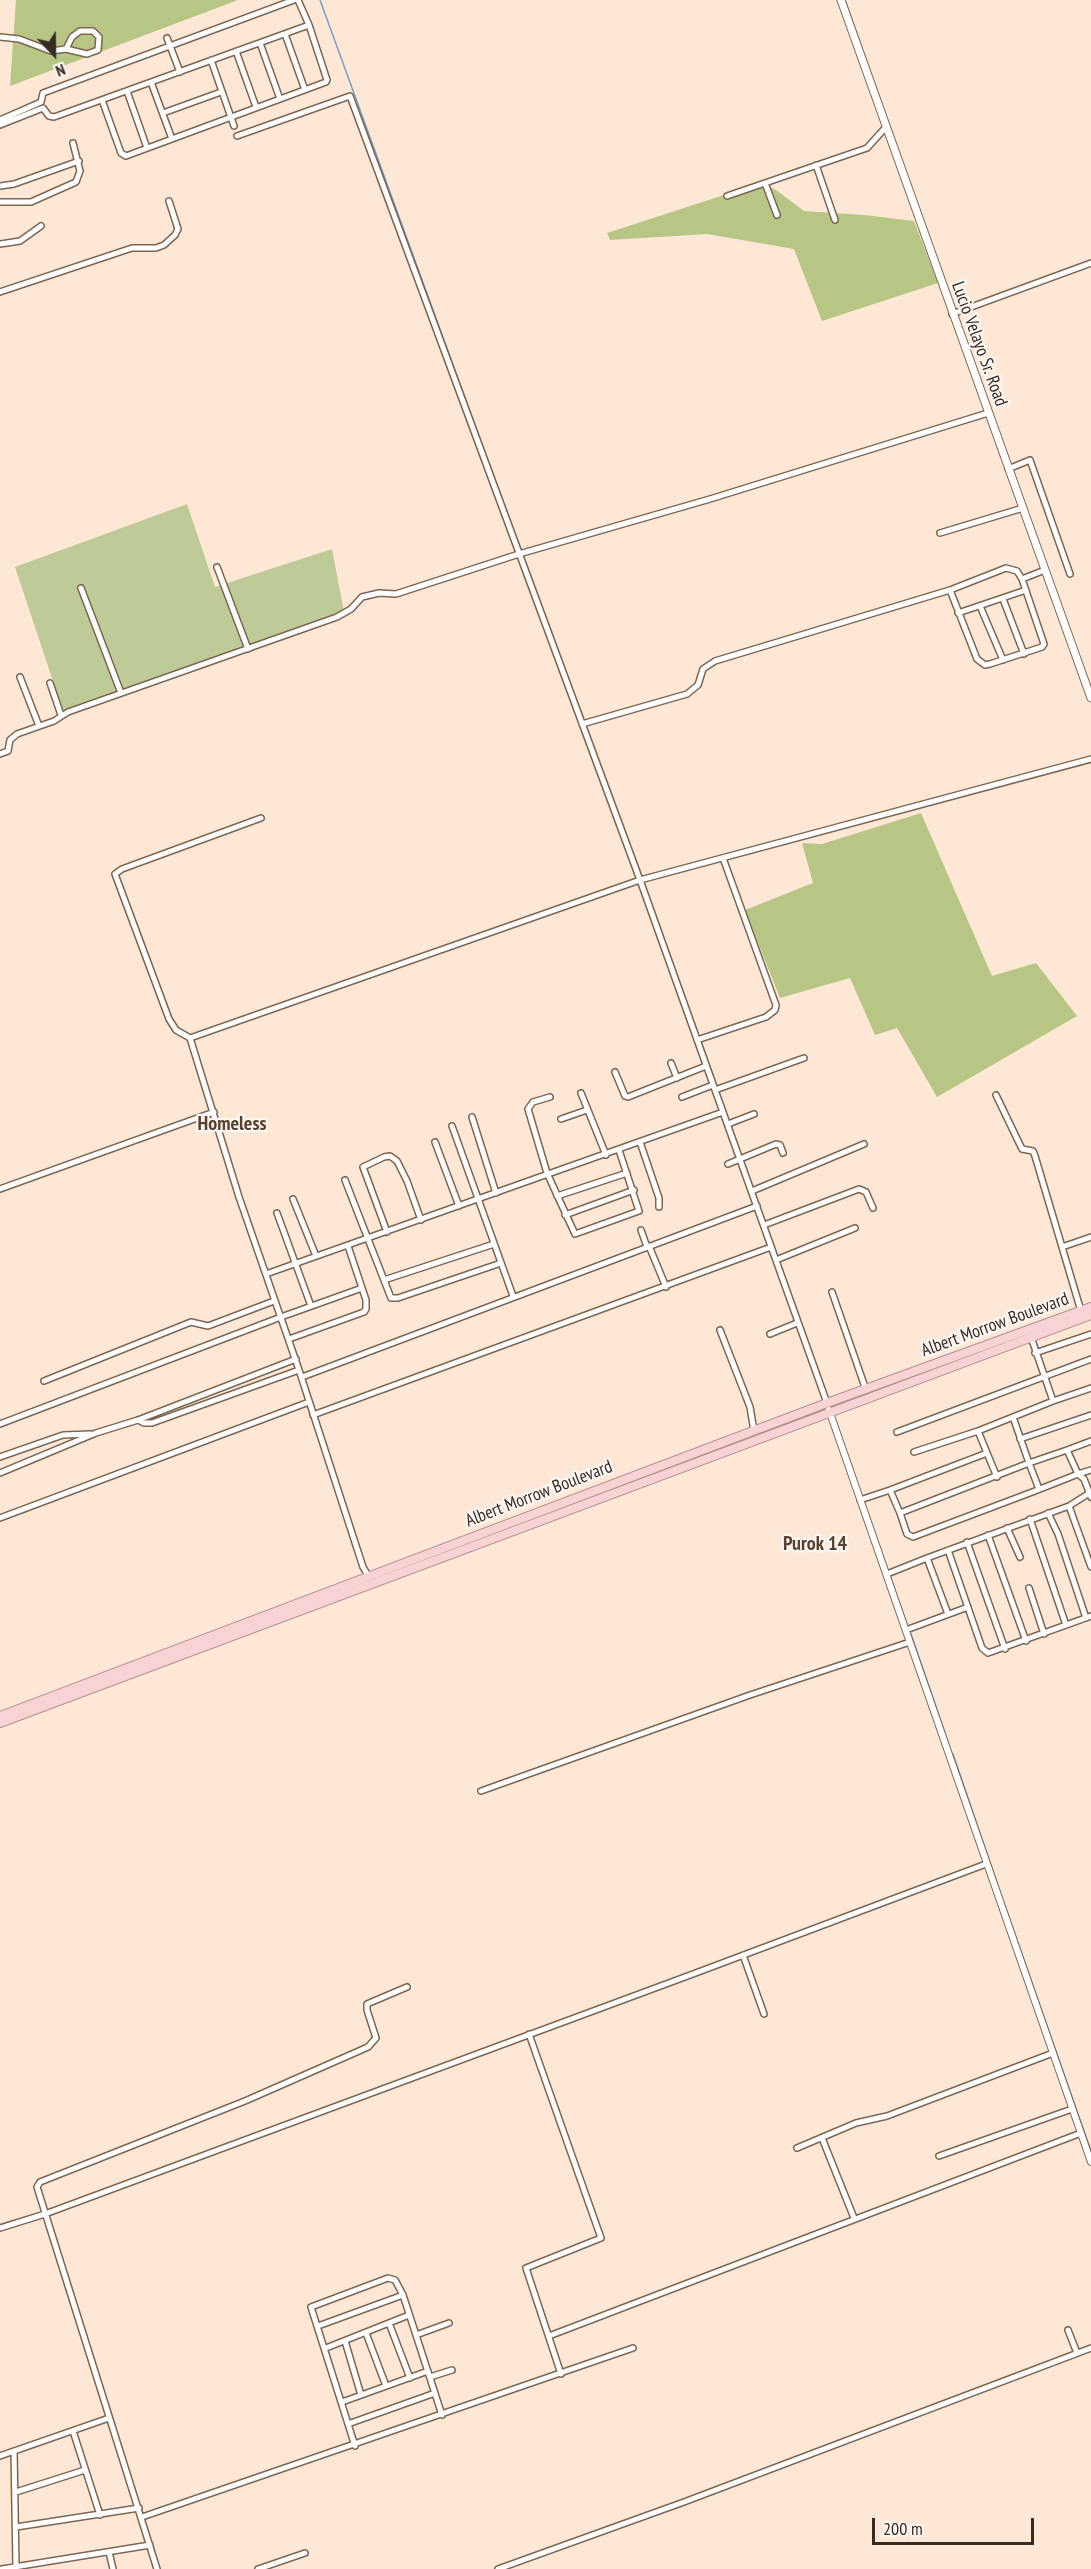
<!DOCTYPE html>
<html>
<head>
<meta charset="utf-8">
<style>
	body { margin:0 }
	#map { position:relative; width:1091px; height:2569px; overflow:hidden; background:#fee8d5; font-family:"PT Sans Narrow",sans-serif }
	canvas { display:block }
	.north { position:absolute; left:24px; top:24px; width:60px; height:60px; -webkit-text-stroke:4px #fef8f4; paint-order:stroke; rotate:158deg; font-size:16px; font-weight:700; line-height:24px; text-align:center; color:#352b22 }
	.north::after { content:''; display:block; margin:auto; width:21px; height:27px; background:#352b22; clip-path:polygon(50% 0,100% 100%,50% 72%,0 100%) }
	.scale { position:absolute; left:872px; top:2518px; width:162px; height:27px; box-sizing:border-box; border:3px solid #352b22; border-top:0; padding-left:8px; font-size:18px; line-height:21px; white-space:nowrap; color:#352b22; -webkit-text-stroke:4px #fef8f4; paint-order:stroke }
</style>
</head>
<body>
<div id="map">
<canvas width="1091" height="2569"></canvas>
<div class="north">N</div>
<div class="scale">200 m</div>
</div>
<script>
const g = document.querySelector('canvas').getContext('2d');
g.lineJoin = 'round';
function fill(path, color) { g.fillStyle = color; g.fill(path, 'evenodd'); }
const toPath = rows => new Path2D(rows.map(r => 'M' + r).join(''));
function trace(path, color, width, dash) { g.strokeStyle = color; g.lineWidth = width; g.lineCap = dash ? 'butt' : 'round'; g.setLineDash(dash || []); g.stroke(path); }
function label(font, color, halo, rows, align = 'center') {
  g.font = font + ' "PT Sans Narrow",sans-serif'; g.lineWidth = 4.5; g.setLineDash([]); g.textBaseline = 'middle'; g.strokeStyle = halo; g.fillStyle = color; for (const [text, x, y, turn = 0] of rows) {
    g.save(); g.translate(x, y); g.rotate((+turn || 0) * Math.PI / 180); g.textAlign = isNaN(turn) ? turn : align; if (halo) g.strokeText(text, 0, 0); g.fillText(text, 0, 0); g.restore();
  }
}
fill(toPath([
	[187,504,215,587,332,549,344,612,64,714,15,567]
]), '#beca97');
fill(toPath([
	[16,0,238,0,10,86],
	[761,183,776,190,804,211,864,215,914,221,938,283,822,321,794,249,707,234,610,240,607,233],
	[921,813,992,976,1036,963,1077,1016,937,1097,897,1028,875,1035,850,978,780,998,745,910,813,883,802,843,822,844]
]), '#b7c685');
trace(toPath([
	[320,0,512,527],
	[845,0,906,173],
	[755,1193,759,1204],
	[890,1576,907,1625],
	[911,1634,947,1739],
	[953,1754,998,1886],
	[1002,1898,1091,2151]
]), '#779dd1', 1.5);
const minor = toPath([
	[285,34,305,90],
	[0,37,19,39,51,51,66,49,87,54,98,50,99,37,93,31,80,31,72,37,66,49],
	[167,38,180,72],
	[260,43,280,99],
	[236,51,256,107],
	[211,60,234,126],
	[151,82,172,139],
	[127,91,147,148],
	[102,100,121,153,126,156,326,82,327,80,309,25,298,0],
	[163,113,221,92],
	[0,120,41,102,43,93,294,0],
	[0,125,43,108,49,116,54,117,309,25],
	[237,136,350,96,640,880,827,1403],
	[816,165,835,220],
	[765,183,777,215],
	[0,186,14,184,79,161],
	[727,196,867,148,886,127],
	[0,202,31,202,76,182,80,171,73,143],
	[0,244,20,241,41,226],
	[0,292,132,248,156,248,164,245,175,235,178,229,169,201],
	[952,314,1091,263],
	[1008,469,1030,460,1070,574],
	[940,533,1023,508],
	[217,567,248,649],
	[81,588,121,693],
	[950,590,977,659,985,665,990,664,1042,647,1044,644,1022,579],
	[1003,599,1024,654],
	[980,606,1003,660],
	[958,613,1026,590],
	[20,677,39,726],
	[50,683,61,715],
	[582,724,687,694,698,685,703,669,715,661,950,590,1006,568,1017,571,1022,579,1045,570],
	[0,754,8,751,10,740,17,734,54,721,68,712,337,617,351,609,362,597,379,593,396,594,519,554,710,499,988,413],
	[261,818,122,869,115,874,169,1019,176,1030,190,1038,640,880,1091,759],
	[190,1038,239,1197,299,1370,363,1567,369,1577],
	[697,1040,766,1017,775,1010,776,1005,723,858],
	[671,1063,677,1078],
	[615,1072,625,1096,628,1097,706,1066],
	[715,1090,804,1058],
	[581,1093,606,1155],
	[996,1095,1022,1149,1033,1151,1035,1156,1081,1311],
	[550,1097,533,1102,528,1109,547,1173,575,1234,639,1211,619,1150],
	[682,1097,713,1085],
	[472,1117,496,1193],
	[561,1119,587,1110],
	[728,1124,754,1114],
	[452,1126,513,1296],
	[435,1142,459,1206],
	[640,1142,659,1198,659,1207],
	[728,1164,776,1144,780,1145,783,1153],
	[345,1180,391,1298,398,1298,501,1263],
	[0,1189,214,1112],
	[752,1191,864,1144],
	[557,1196,627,1173],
	[293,1199,316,1256],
	[277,1213,311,1306],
	[565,1215,634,1190],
	[764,1225,859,1189,866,1192,873,1208],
	[641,1230,647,1247],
	[387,1232,363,1167,384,1157,390,1156,397,1161,407,1181,421,1220],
	[649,1246,666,1287],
	[1062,1247,1091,1237],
	[776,1260,855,1228],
	[266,1274,723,1112],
	[384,1280,494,1244],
	[832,1292,866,1390],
	[720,1330,750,1407,754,1431],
	[770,1334,797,1323],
	[289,1339,364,1312,366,1309,366,1300,348,1246],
	[1035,1353,1091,1334],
	[302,1377,757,1206],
	[44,1381,191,1322,208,1326,274,1301],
	[1053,1401,1091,1388],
	[313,1415,771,1247],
	[1013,1417,1029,1463,900,1513,907,1534,913,1537,1035,1491,1073,1476,1078,1474,1067,1450,1029,1463,1039,1489],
	[138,1420,144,1423,152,1423,299,1370],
	[0,1424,281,1317,362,1288],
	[897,1432,1091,1359],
	[1020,1439,1091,1415],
	[1067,1450,1091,1441],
	[914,1452,978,1431,1053,1401,1031,1337],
	[987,1453,997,1477],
	[0,1457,63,1435,91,1434],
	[0,1473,96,1433,138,1420,296,1359],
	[1078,1474,1084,1479,1091,1497],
	[1078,1474,1091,1470],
	[860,1500,890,1490],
	[1069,1506,1091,1567],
	[900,1513,890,1490,987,1453,978,1431],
	[1048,1513,1058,1534,1086,1618],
	[0,1518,309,1402],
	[1030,1519,1066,1625],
	[1007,1528,1020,1557],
	[988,1535,1026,1641],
	[967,1542,1005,1649],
	[948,1550,982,1648,988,1653,1091,1616],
	[887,1574,927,1558],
	[1029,1588,1044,1634],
	[948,1614,927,1558,1069,1506,1091,1492],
	[906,1630,968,1607],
	[481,1791,750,1695,910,1642],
	[743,1955,764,2014],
	[529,2034,601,2238,526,2268,561,2374],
	[822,2138,854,2218],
	[797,2148,856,2123,887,2116,1053,2053],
	[939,2156,1072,2109],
	[0,2228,45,2214,693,1974,986,1864],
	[389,2323,410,2378],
	[318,2326,403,2295],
	[1068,2330,1077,2353],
	[366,2333,386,2386],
	[416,2335,449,2323],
	[549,2336,1081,2133],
	[345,2341,361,2395],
	[326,2348,409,2315],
	[430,2377,452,2370],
	[342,2402,428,2371],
	[348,2424,435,2393],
	[73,2431,100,2515],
	[355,2446,311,2307,388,2278,395,2280,403,2295,442,2415],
	[14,2451,16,2567],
	[0,2456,109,2418],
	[16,2492,85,2470],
	[142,2517,633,2348],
	[16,2527,139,2508],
	[109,2552,113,2569],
	[2,2569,150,2545],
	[157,2569,37,2187,40,2182,245,2101,368,2047,376,2038,367,2010,367,2004,407,1987],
	[258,2569,305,2553],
	[498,2569,684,2502,1091,2348]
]);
const tertiary = toPath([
	[829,1410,1091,2162]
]);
const secondary = toPath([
	[841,0,1091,698]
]);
const trunk = toPath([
	[0,1716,827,1403,1091,1307],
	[0,1723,1091,1315]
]);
trace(minor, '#7d6651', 8);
trace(tertiary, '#7d6651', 8);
trace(secondary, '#7d6651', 9);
trace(trunk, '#b3908f', 10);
trace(minor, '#fff', 5);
trace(tertiary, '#fff', 6);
trace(secondary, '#fff', 7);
trace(trunk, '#f8d2d4', 8);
label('18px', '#352b22', '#fef8f4', [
	["Lucio Velayo Sr. Road",979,344,70],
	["Albert Morrow Boulevard",995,1325,-20],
	["Albert Morrow Boulevard",539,1494,-21]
]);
label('bold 20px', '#58422e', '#fef8f4', [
	["Homeless",232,1124],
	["Purok 14",815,1544]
]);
</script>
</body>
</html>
